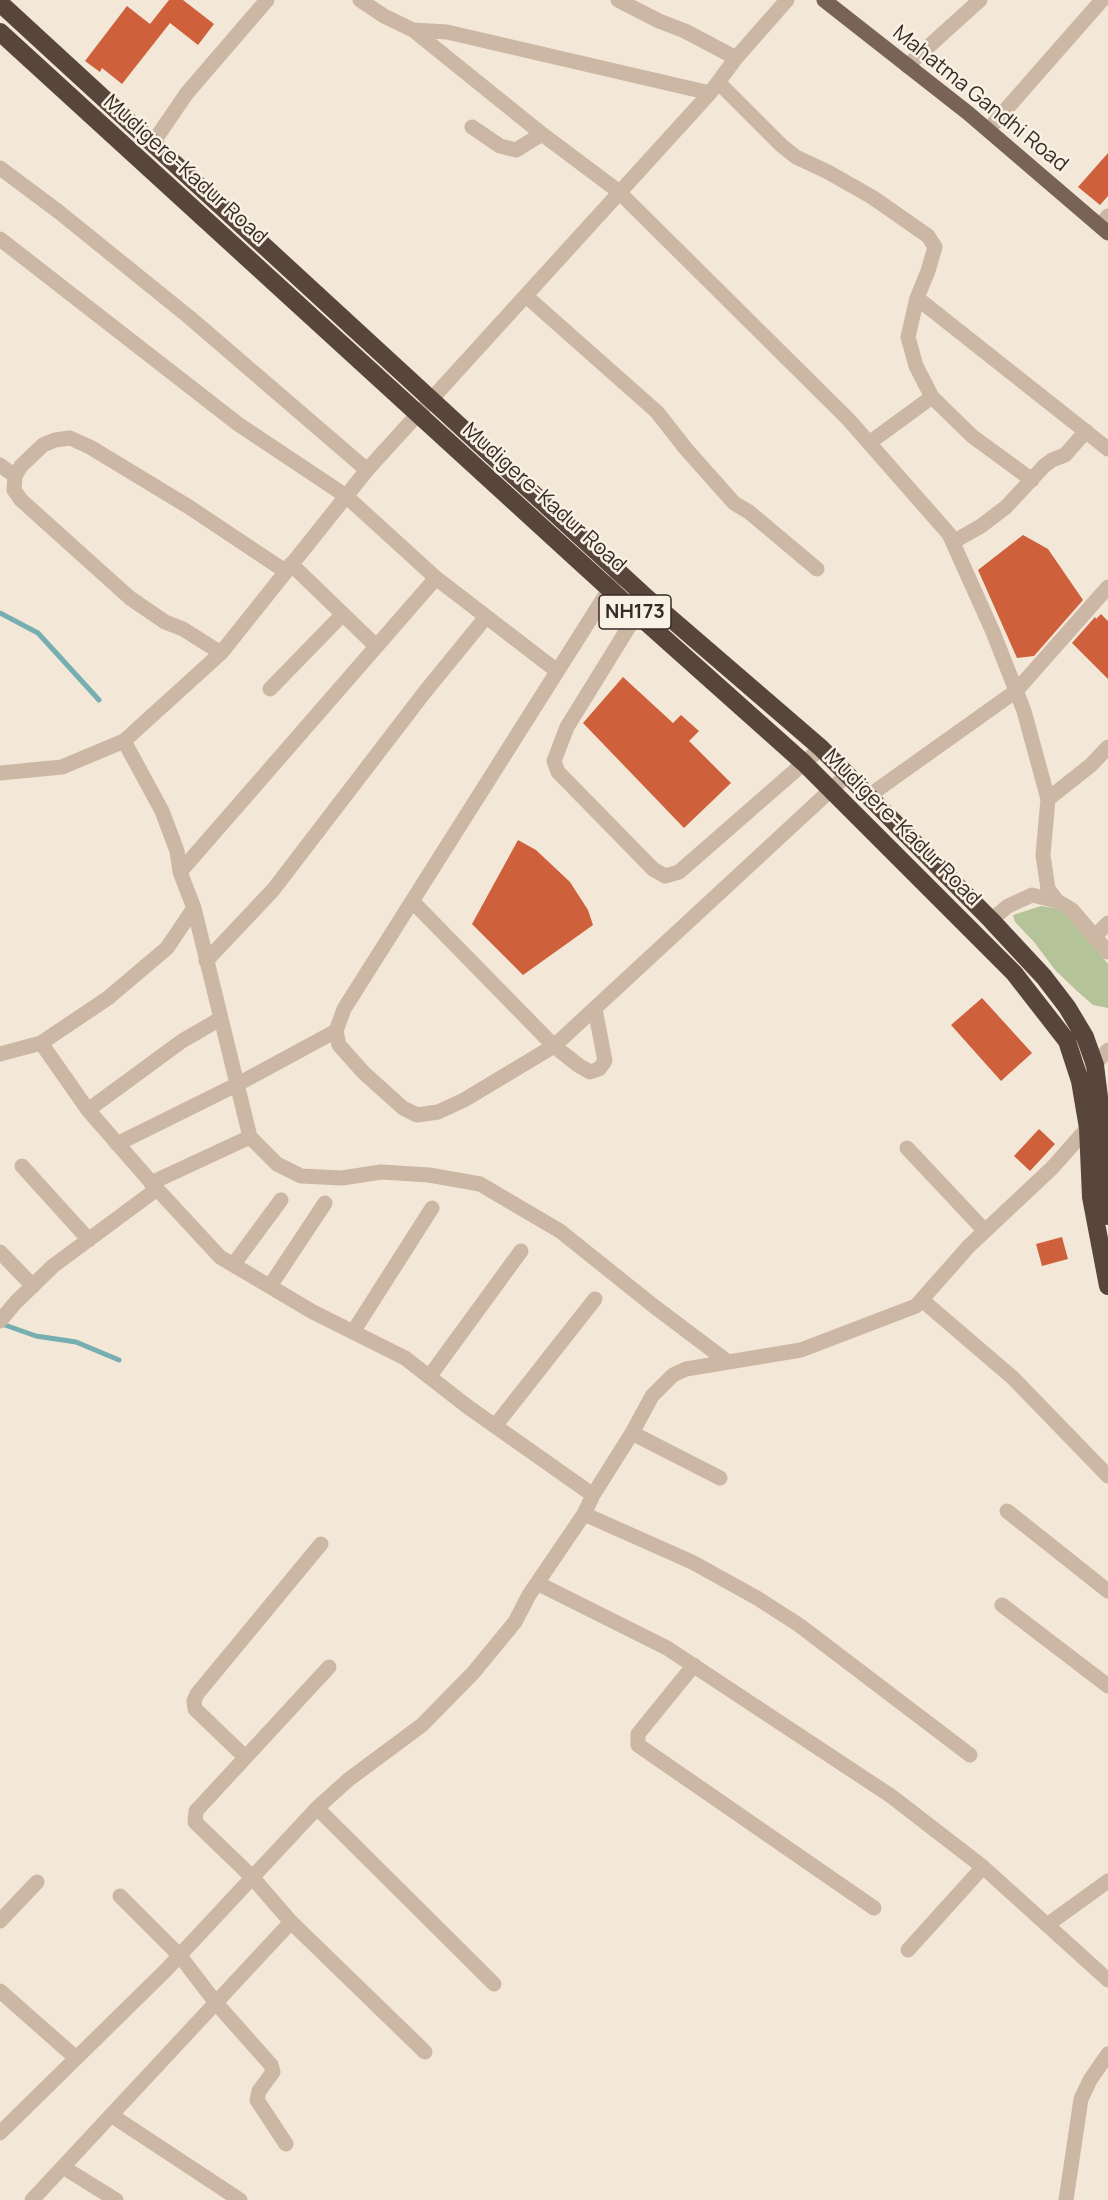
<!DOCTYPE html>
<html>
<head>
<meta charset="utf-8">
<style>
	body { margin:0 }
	canvas { display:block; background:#f3e7d8 }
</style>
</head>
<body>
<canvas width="1108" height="2200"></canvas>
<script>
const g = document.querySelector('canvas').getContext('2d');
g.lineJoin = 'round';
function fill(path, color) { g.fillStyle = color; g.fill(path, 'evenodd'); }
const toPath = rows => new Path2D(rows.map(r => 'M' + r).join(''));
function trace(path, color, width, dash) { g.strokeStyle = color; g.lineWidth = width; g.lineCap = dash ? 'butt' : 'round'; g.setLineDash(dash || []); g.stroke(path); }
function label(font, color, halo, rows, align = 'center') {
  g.font = font + ' Manrope,sans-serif'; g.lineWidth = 5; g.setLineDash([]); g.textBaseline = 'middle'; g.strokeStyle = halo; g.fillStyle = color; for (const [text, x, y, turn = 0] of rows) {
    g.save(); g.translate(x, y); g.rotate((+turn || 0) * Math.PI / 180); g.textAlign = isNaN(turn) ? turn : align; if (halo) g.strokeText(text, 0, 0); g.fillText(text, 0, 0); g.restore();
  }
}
fill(toPath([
	[1041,906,1054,908,1064,913,1077,925,1108,964,1108,1008,1093,1005,1077,991,1056,971,1034,942,1015,922,1013,915]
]), '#b4c398');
trace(toPath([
	[0,613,38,633,99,700],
	[2,1324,36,1336,76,1342,119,1360]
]), '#76aeb2', 5);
fill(toPath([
	[169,0,183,0,214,24,198,45,170,23,122,84,102,68,100,72,85,61,127,6,150,24],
	[1108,153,1108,196,1100,205,1078,187],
	[1023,535,1048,549,1083,600,1034,656,1017,658,978,570],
	[1101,614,1108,621,1108,679,1072,643,1095,617,1096,619],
	[623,677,673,723,681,715,699,731,689,741,731,783,684,828,583,723],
	[518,840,536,850,570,882,588,910,593,925,523,975,472,924],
	[982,998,1032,1053,1001,1081,951,1025],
	[1039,1129,1055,1144,1030,1171,1014,1156],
	[1062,1237,1068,1259,1042,1266,1036,1244]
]), '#ce613b');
trace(toPath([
	[360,0,384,16,413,30,542,134,618,191,848,419,949,534,993,632,1024,711,1048,799,1043,855,1048,889,1057,901],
	[618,0,659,21,685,31,736,58],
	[413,30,447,32,710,93],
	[907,66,980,0],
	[718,82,781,145,796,157,828,172,872,197,928,236,935,247,928,271,917,298,1108,449],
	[472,127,500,146,516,150,542,134],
	[988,130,1102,0],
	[152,144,187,93,267,0],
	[0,168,59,212,189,317,367,470],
	[1100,226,1108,216],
	[0,239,238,424,346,496,436,578,557,671],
	[526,296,657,412,686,449,734,503,749,512,817,569],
	[917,298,908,337,916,366,932,397,972,436,1032,480],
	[869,443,932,397],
	[0,465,15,476],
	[953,542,981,526,1006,507,1044,466,1052,460,1065,455,1086,431],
	[291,564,376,646],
	[643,604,567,727,554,761,558,772,653,869,665,876,679,872,821,748],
	[221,653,183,629,165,622,130,598,21,500,14,490,15,476,21,466,43,445,55,440,70,438,90,447,189,507,285,571],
	[270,689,343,614],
	[124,741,162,811,177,851,180,872,194,908,250,1137,277,1164,301,1176,342,1178,381,1172,429,1175,480,1184,560,1231,655,1307,728,1362],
	[0,773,62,767,124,741,221,653,367,470,710,93,736,58,787,0],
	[870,795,1016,691,1108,587],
	[1048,799,1091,765,1108,747],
	[180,872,436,578],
	[413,902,554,1046,848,774],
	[991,920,1008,906,1032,895,1057,901,1072,910,1108,952],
	[1094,937,1108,923],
	[206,961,273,890,424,693,486,617],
	[595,1009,605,1061,599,1069,590,1072,578,1065,554,1046,464,1100,438,1112,417,1115,403,1108,364,1073,339,1045,336,1031,344,1009,615,580],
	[41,1043,88,1110,157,1189,220,1257,313,1312,405,1358,468,1407,593,1495],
	[0,1054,41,1043,108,998,167,948,194,908],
	[1088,1072,1108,1050],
	[88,1110,182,1041,220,1019],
	[117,1144,238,1084,336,1031],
	[907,1148,985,1231],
	[22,1166,89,1240],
	[151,1183,250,1137],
	[0,1252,33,1286],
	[233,1265,281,1200],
	[270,1286,325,1203],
	[922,1300,1013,1378,1108,1476],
	[0,1321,16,1302,53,1266,157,1189],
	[353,1332,432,1208],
	[429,1377,521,1251],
	[495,1426,595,1299],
	[632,1433,720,1478],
	[1007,1511,1108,1591],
	[584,1514,692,1562,757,1598,799,1625,970,1755],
	[537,1583,667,1648,891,1796,983,1867,1108,1980],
	[1002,1605,1108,1686],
	[694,1665,638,1734,638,1745,874,1908],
	[329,1667,196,1811,195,1822,252,1877,291,1922,425,2052],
	[245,1757,195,1709,194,1701,197,1694,321,1544],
	[317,1808,494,1984],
	[120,1896,180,1956,216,2003,271,2065,273,2072,259,2091,257,2100,286,2144],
	[0,1921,37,1882],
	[1047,1925,1108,1881],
	[908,1950,983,1867],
	[0,1991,76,2058],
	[111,2115,240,2200],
	[0,2133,166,1970,317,1808,348,1780,422,1725,473,1673,515,1622,529,1595,584,1514,593,1495,632,1433,652,1396,673,1375,686,1369,801,1350,916,1306,969,1246,1052,1168,1092,1123],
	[63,2167,116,2200],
	[32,2200,291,1922],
	[1066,2200,1081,2099,1090,2080,1108,2054]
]), '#ccb6a4', 15);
trace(toPath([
	[824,0,968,113,1108,233]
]), '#796256', 15);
trace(toPath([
	[0,3,647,598,821,748,991,920,1044,977,1067,1007,1085,1037,1095,1065,1101,1113,1108,1216],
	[0,32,637,614,804,763,1014,973,1067,1041,1080,1081,1088,1128,1091,1197,1108,1286]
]), '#58453c', 18);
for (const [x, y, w] of [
	[635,612,72]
]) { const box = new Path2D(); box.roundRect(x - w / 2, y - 17, w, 34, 4.5); g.fillStyle = '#faf1e5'; g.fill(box); trace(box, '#362b26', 1.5); }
label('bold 20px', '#362b26', null, [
	["NH173",635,612]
]);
label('21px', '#362b26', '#faf1e5', [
	["Mahatma Gandhi Road",980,99,39],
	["Mudigere-Kadur Road",185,170,42],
	["Mudigere-Kadur Road",544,498,42],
	["Mudigere-Kadur Road",902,828,45]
]);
</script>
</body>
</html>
